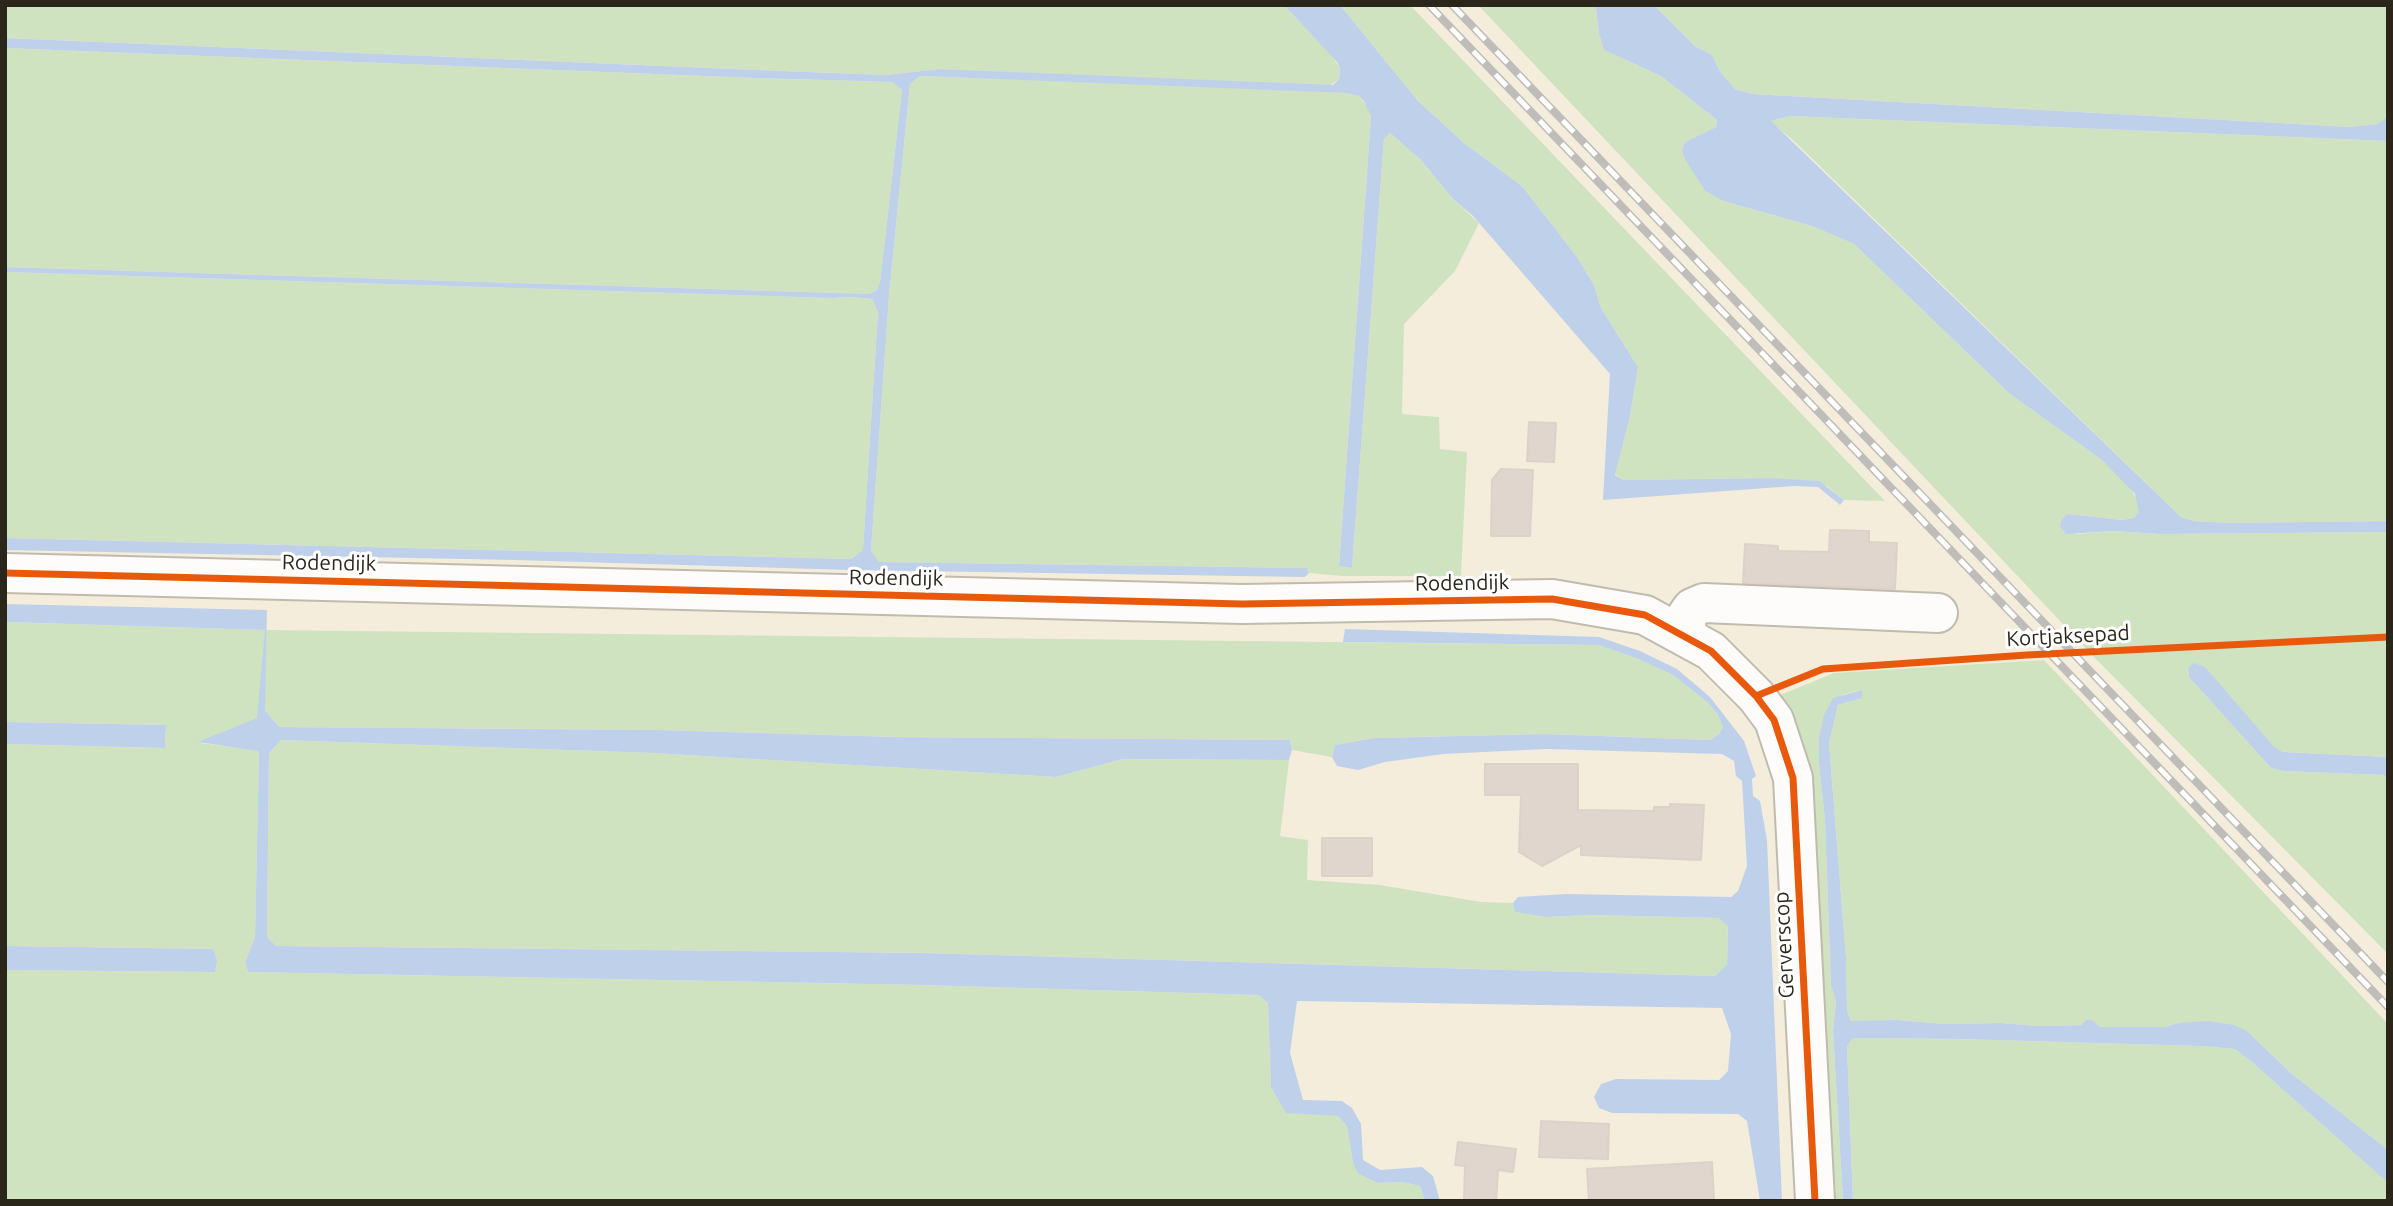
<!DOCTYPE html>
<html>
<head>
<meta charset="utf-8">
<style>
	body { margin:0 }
	#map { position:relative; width:2393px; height:1206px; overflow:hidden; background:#f4eddc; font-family:Ubuntu,sans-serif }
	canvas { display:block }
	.frame { position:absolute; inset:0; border:7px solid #2b261a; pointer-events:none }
</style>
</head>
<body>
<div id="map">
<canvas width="2393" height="1206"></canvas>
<div class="frame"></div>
</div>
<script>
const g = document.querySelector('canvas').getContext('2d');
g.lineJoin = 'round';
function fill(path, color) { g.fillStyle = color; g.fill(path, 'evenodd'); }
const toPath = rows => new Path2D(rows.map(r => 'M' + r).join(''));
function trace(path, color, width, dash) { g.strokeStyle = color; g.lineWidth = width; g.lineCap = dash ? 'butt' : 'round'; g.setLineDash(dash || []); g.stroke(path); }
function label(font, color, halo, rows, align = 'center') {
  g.font = font + ' Ubuntu,sans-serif'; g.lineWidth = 6; g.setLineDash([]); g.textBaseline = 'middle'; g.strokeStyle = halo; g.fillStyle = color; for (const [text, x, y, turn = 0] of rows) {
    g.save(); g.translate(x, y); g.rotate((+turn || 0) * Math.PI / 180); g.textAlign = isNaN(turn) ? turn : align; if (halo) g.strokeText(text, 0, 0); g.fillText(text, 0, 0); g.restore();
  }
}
fill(toPath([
	[5,5,1284,5,1333,57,1340,69,1339,79,1328,87,939,69,886,75,757,70,5,38],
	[1340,5,1410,5,1885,501,1844,500,1827,486,1769,478,1623,480,1615,474,1630,416,1638,367,1601,308,1594,285,1577,257,1522,186,1464,143,1418,101],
	[1478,5,1593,5,1596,8,1599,34,1604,50,1661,76,1717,120,1716,127,1685,142,1696,176,1705,191,1723,201,1812,226,1854,244,2010,394,2102,460,2127,483,2139,503,2139,512,2134,518,2122,520,2068,514,2076,534,2113,531,2161,534,2388,532,2388,757,2283,752,2273,747,2188,668,2189,677,2271,768,2284,771,2384,775,2388,779,2388,954,2095,658],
	[1654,5,2388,5,2388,116,2379,124,2351,127,1752,94,1735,89,1721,73,1712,55,1695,46],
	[5,48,755,78,892,82,902,90,880,282,877,290,869,294,5,267],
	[920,76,1292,90,1347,93,1359,96,1368,107,1371,116,1339,566,1352,568,1384,139,1390,133,1421,160,1454,200,1479,223,1455,271,1404,324,1402,414,1439,417,1440,449,1467,452,1461,576,1343,576,1309,573,1307,568,879,562,871,550,889,296,910,84],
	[1790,116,2388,141,2388,521,2231,523,2194,521,2181,517,1795,142,1770,121],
	[5,272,831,298,850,297,872,299,878,312,863,550,851,559,5,538],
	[5,622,265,630,1598,645,1636,658,1673,675,1707,702,1718,715,1723,727,1719,734,1710,740,1545,734,1374,738,1335,745,1332,757,1292,750,1290,740,895,737,660,730,279,727,265,710,265,642,258,718,200,743,259,750,255,937,245,962,248,972,923,985,1259,995,1268,1003,1271,1087,1322,1114,1338,1116,1347,1125,1353,1163,1378,1183,1402,1182,1420,1186,1425,1201,5,1201,5,970,215,972,213,949,5,946,5,744,164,748,166,737,165,725,5,722],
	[2044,660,2388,1024,2388,1150,2292,1074,2247,1031,2178,1023,2165,1027,2100,1027,2086,1021,2081,1025,2037,1026,2001,1023,1944,1024,1897,1020,1851,1022,1847,1011,1846,958,1829,743,1838,705,1862,698,1861,690,1842,695,1819,738,1819,764,1825,820,1831,985,1836,1002,1833,1031,1843,1201,1827,1201,1773,698,1834,673],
	[281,740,653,753,1056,777,1123,759,1289,760,1280,836,1308,840,1307,880,1380,885,1481,902,1513,903,1516,912,1546,917,1591,915,1719,918,1728,925,1727,966,1715,976,924,953,276,946,267,938,269,753],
	[1855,1038,1959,1039,2201,1046,2235,1049,2253,1063,2388,1183,2388,1201,1853,1201,1847,1047,1851,1040]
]), '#d0e3c0');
fill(toPath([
	[1284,5,1340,5,1418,101,1464,143,1522,186,1577,257,1594,285,1601,308,1638,367,1630,416,1615,475,1623,480,1769,478,1819,481,1844,500,1840,505,1818,487,1794,486,1603,500,1610,374,1473,216,1454,200,1421,160,1390,133,1384,139,1352,568,1339,566,1371,116,1364,101,1359,96,1347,93,920,76,910,84,889,296,871,550,879,562,1307,568,1309,573,1305,577,850,570,515,560,5,550,5,538,851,559,863,550,878,312,872,299,850,297,831,298,5,272,5,267,869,294,877,290,880,282,902,90,892,82,755,78,5,48,5,38,757,70,886,75,939,69,1333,85,1339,79,1340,69,1337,62],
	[1593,5,1654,5,1695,46,1712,55,1721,73,1735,89,1752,94,2351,127,2378,124,2388,116,2388,141,1790,116,1771,121,2181,517,2194,521,2231,523,2388,521,2388,532,2161,534,2113,531,2066,534,2060,526,2062,519,2068,514,2122,520,2134,518,2139,512,2135,494,2102,460,2010,394,1854,244,1812,226,1723,201,1705,191,1685,159,1682,151,1685,142,1716,127,1717,120,1661,76,1604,50,1599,34,1596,9],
	[5,604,267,610,265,710,279,727,660,730,895,737,1290,740,1292,750,1289,760,1123,759,1056,777,653,753,281,740,269,753,267,937,276,946,924,953,1715,976,1727,965,1728,926,1719,918,1591,915,1546,917,1515,912,1513,903,1518,897,1566,894,1731,897,1738,891,1747,866,1742,781,1736,776,1734,761,1722,754,1546,749,1443,754,1385,762,1358,770,1337,766,1332,757,1335,745,1374,738,1545,734,1710,740,1719,734,1723,727,1718,715,1707,702,1673,675,1636,658,1598,645,1343,642,1345,629,1599,637,1640,651,1677,669,1710,697,1744,741,1756,776,1752,779,1753,796,1760,801,1767,840,1782,1201,1760,1201,1747,1121,1738,1114,1612,1113,1599,1108,1594,1097,1601,1084,1616,1079,1719,1080,1728,1071,1731,1034,1722,1008,1297,1001,1290,1053,1303,1100,1342,1101,1352,1108,1361,1124,1363,1160,1380,1170,1422,1167,1433,1176,1440,1201,1425,1201,1420,1186,1402,1182,1378,1183,1359,1174,1353,1163,1347,1126,1338,1116,1286,1113,1271,1087,1268,1003,1259,995,923,985,248,972,245,962,255,937,259,751,198,742,257,718,265,630,5,622],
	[2194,663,2205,667,2274,747,2283,752,2388,757,2388,779,2384,775,2283,771,2271,768,2189,677,2188,668],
	[1862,690,1862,698,1838,705,1829,743,1846,958,1847,1011,1851,1021,1897,1020,1944,1024,2001,1023,2037,1026,2081,1025,2086,1020,2092,1020,2100,1027,2165,1027,2178,1023,2208,1021,2234,1025,2247,1031,2292,1074,2388,1150,2388,1183,2253,1063,2235,1049,2201,1046,1959,1039,1855,1038,1851,1040,1847,1047,1853,1201,1843,1201,1833,1031,1836,1002,1831,985,1825,820,1819,764,1819,738,1824,715,1833,698],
	[5,722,166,725,165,748,5,744],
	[5,946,213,949,217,960,215,972,5,970]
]), '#bfd0eb');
const building = toPath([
	[1529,422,1556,423,1554,462,1527,461,1529,422],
	[1501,469,1533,470,1530,536,1491,536,1492,480,1501,469],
	[1830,530,1869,531,1869,542,1897,543,1895,589,1743,583,1745,544,1778,546,1778,551,1829,552,1830,530],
	[1485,764,1578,764,1578,810,1654,811,1654,807,1670,807,1670,804,1704,805,1701,860,1581,855,1581,845,1542,866,1519,852,1521,795,1485,795,1485,764],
	[1322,838,1372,838,1372,876,1322,876,1322,838],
	[1541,1121,1609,1124,1608,1159,1539,1157,1541,1121],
	[1458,1142,1516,1149,1513,1172,1498,1170,1496,1201,1464,1201,1465,1166,1455,1165,1458,1142],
	[1712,1162,1714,1201,1589,1201,1587,1169,1712,1162]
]);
fill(building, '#e0d6ce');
trace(building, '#dcd2c9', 2);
const minor = toPath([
	[5,573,1242,604,1552,599,1645,615,1711,651,1756,696,1774,720,1793,778,1815,1201],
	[1688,638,1686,624,1687,615,1692,608,1704,603,1938,613]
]);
trace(minor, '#c1bbae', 42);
trace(minor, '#fdfcfa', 38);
const rail = toPath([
	[1429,5,2388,1007],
	[1452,5,2388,982]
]);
trace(rail, '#bfbdb9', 8);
trace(rail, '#fff', 5, [16]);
trace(toPath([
	[5,573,1242,604,1552,599,1645,615,1711,651,1756,696,1774,720,1793,778,1815,1201],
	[1756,696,1823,669,2027,655,2388,637]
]), '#e8590c', 7);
label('21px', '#2b261a', '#fff', [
	["Rodendijk",329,563,1],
	["Rodendijk",896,578,1],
	["Rodendijk",1462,583,-1],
	["Kortjaksepad",2068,636,-3],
	["Gerverscop",1784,945,-93]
]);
</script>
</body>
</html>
